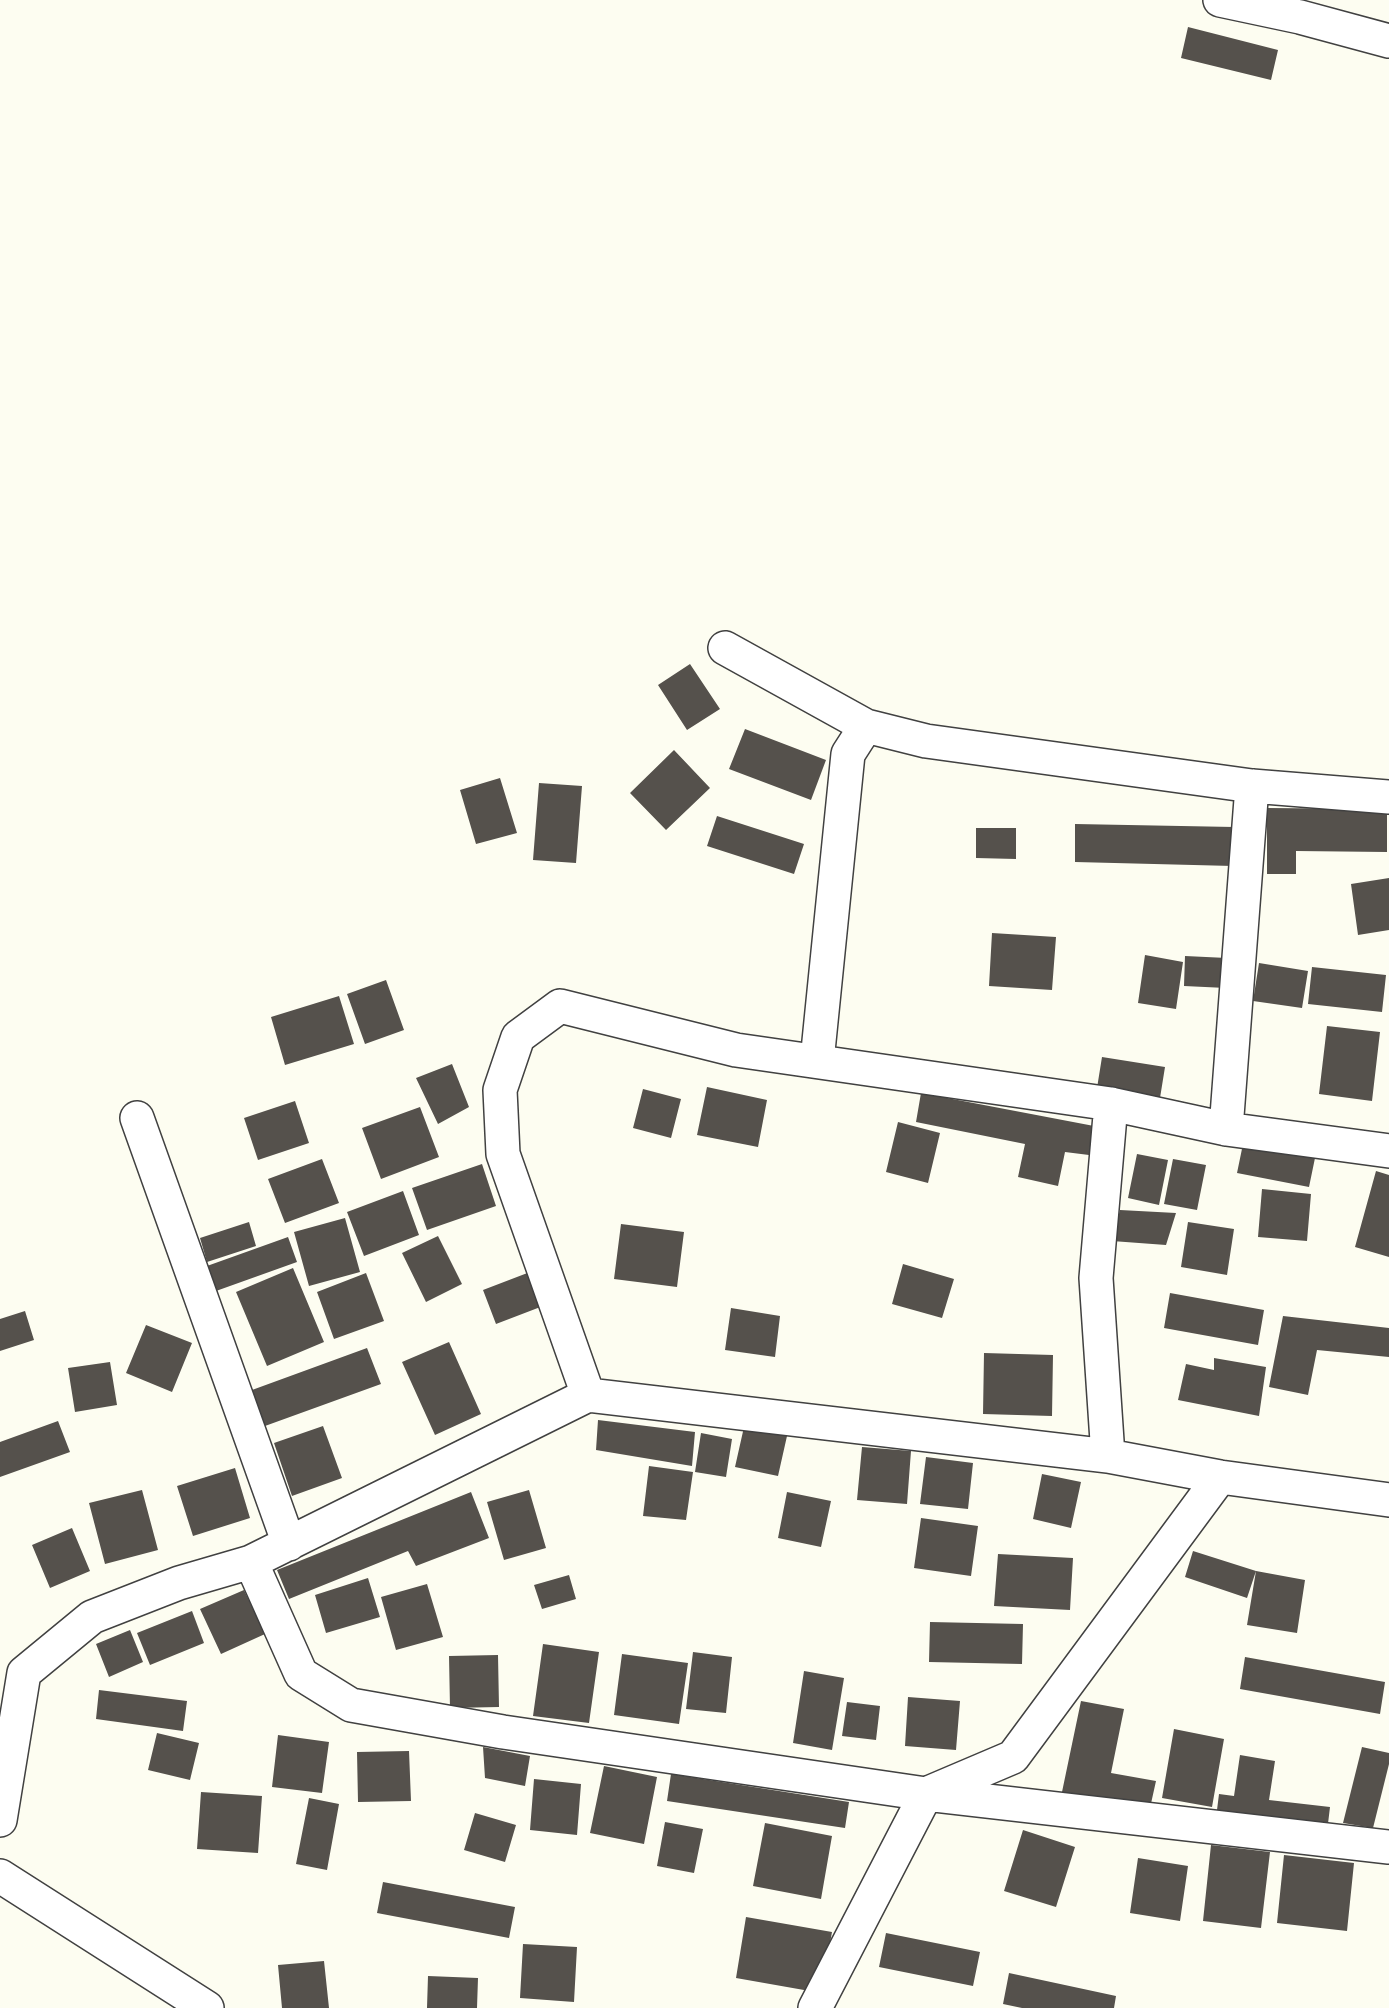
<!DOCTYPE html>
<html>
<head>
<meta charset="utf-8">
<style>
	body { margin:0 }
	canvas { display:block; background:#fdfdf1 }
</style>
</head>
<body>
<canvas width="1389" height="2008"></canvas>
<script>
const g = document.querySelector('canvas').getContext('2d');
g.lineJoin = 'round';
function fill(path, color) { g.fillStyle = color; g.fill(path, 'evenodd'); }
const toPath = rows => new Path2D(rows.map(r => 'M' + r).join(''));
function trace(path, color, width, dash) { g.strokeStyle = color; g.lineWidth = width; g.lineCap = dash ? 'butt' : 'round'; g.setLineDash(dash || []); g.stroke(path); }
fill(toPath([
	[1188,27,1278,50,1271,80,1181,58],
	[690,664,720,709,687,730,658,685],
	[745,729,826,760,811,800,729,769],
	[674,750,710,788,666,830,630,793],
	[500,778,517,833,476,844,460,790],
	[539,783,582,786,576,863,533,860],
	[1267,808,1387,809,1387,852,1296,851,1296,874,1267,874],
	[717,816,804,844,794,874,707,846],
	[1075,824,1234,827,1233,866,1075,862],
	[976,828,1016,828,1016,859,976,858],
	[1389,878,1389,930,1358,935,1351,884],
	[992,933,1056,937,1052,990,989,986],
	[1145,955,1183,962,1176,1009,1138,1003],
	[1185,956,1227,958,1226,988,1184,986],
	[1259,963,1308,971,1302,1008,1253,1001],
	[1312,967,1386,975,1382,1012,1308,1004],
	[386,980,404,1030,365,1044,347,994],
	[339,996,354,1044,285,1065,271,1017],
	[1327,1026,1380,1032,1372,1101,1319,1094],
	[1102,1057,1165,1067,1160,1098,1097,1088],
	[452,1064,469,1107,438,1124,416,1078],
	[707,1087,767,1100,758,1147,697,1135],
	[643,1089,681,1099,671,1138,633,1128],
	[921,1093,1094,1126,1089,1155,1065,1152,1058,1186,1018,1177,1025,1144,916,1122],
	[295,1101,309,1143,258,1160,244,1118],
	[420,1107,439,1157,381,1179,362,1128],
	[898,1122,940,1133,928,1183,886,1172],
	[1243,1144,1315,1158,1309,1187,1237,1173],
	[1137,1154,1168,1160,1159,1205,1128,1198],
	[322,1159,339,1203,285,1223,268,1179],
	[1173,1159,1206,1165,1197,1210,1164,1204],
	[482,1164,496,1206,427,1230,412,1188],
	[1376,1171,1389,1175,1389,1257,1355,1247],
	[1262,1189,1311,1194,1307,1241,1258,1237],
	[403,1191,419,1235,364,1256,347,1212],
	[1120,1210,1176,1213,1166,1245,1112,1241],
	[345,1218,360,1272,309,1286,294,1232],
	[249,1222,256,1246,207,1262,200,1238],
	[1188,1222,1234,1229,1227,1275,1181,1267],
	[621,1224,684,1232,677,1287,614,1279],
	[438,1236,462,1284,426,1302,402,1253],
	[288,1237,297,1262,216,1291,207,1266],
	[903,1264,954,1279,942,1318,892,1304],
	[293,1268,324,1342,267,1366,236,1292],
	[530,1272,543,1306,496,1324,483,1290],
	[366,1273,384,1321,334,1339,317,1292],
	[1170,1293,1264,1310,1258,1345,1164,1328],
	[731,1308,780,1316,775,1357,725,1350],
	[25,1311,34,1340,0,1351,0,1319],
	[1283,1316,1389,1328,1389,1357,1317,1350,1308,1395,1269,1387],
	[146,1325,192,1343,172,1392,126,1373],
	[449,1342,481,1414,435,1435,402,1362],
	[367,1348,381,1384,265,1426,252,1390],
	[984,1353,1053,1355,1052,1416,983,1414],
	[1214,1358,1266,1367,1259,1416,1178,1400,1186,1364,1214,1370],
	[110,1362,117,1405,75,1412,68,1368],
	[598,1420,695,1432,692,1466,596,1450],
	[58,1421,70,1452,0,1477,0,1442],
	[323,1426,342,1478,292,1496,274,1443],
	[744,1427,787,1436,778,1476,735,1467],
	[701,1433,732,1439,726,1477,695,1472],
	[862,1447,911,1451,907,1504,857,1500],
	[926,1457,973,1463,968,1509,920,1504],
	[649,1466,693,1472,686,1520,643,1516],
	[235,1468,250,1518,193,1536,177,1486],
	[1042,1474,1081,1482,1071,1528,1033,1519],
	[142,1490,158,1550,105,1564,89,1503],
	[529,1490,546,1548,504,1560,487,1502],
	[471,1492,489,1538,416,1566,408,1551,289,1599,277,1570],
	[787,1492,831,1501,821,1547,778,1538],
	[921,1518,978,1526,971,1576,914,1568],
	[72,1528,90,1571,50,1588,32,1545],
	[1193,1551,1256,1571,1247,1598,1185,1577],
	[998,1554,1073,1558,1070,1610,994,1606],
	[1256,1571,1305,1580,1297,1633,1247,1625],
	[569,1575,576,1599,542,1609,534,1585],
	[368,1578,380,1617,326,1633,315,1595],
	[427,1584,443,1637,396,1650,381,1597],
	[244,1590,265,1634,221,1654,200,1609],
	[192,1611,204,1643,150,1665,137,1633],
	[930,1622,1023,1624,1022,1664,929,1662],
	[130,1630,143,1662,109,1677,96,1644],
	[543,1644,599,1652,589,1723,533,1716],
	[693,1652,732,1657,726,1713,686,1709],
	[622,1654,688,1663,679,1724,614,1715],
	[498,1655,499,1707,450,1708,449,1656],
	[1245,1657,1385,1682,1380,1714,1240,1689],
	[804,1671,844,1678,832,1750,793,1743],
	[99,1690,187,1701,183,1731,96,1719],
	[908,1697,960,1701,956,1750,905,1746],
	[1081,1701,1124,1709,1111,1773,1156,1781,1150,1808,1062,1792],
	[847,1702,880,1706,876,1740,842,1736],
	[1174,1729,1224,1739,1212,1807,1162,1798],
	[157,1733,199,1743,190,1780,148,1770],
	[278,1735,329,1742,322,1793,272,1787],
	[483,1747,530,1756,525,1786,485,1778],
	[1362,1747,1389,1753,1389,1764,1373,1828,1343,1823],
	[409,1751,411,1801,358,1802,357,1752],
	[1240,1755,1275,1761,1269,1800,1330,1807,1327,1832,1216,1818,1219,1794,1234,1796],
	[604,1766,657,1777,644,1844,590,1833],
	[671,1774,849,1802,845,1828,667,1801],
	[534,1779,581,1784,577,1835,530,1830],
	[201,1792,262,1796,258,1853,197,1849],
	[309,1798,339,1804,327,1870,296,1864],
	[475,1813,516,1825,505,1862,464,1850],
	[665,1822,703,1829,694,1873,657,1866],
	[765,1823,832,1836,821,1899,753,1886],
	[1023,1830,1075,1847,1056,1907,1004,1891],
	[1211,1845,1270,1852,1261,1928,1203,1921],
	[1284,1855,1354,1863,1347,1931,1277,1923],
	[1138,1858,1188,1866,1180,1921,1130,1913],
	[383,1882,515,1907,509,1938,377,1913],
	[746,1917,832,1932,821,1993,736,1978],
	[886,1933,980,1952,973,1986,879,1967],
	[523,1944,577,1947,574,2002,520,1998],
	[324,1961,329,2008,282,2008,278,1965],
	[1009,1973,1116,1996,1114,2008,1022,2008,1003,2004],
	[428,1976,478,1978,477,2008,427,2008]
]), '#55514c');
const minor = toPath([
	[1220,0,1300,17,1389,41],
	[725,648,866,726,926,741,1252,786,1389,797],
	[817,1061,848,754,866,726],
	[137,1118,289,1544],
	[1226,1129,1252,786],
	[588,1395,503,1154,500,1090,518,1037,560,1006,736,1050,1111,1104,1226,1129,1389,1151],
	[1108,1456,1096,1278,1111,1104],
	[251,1562,301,1674,351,1705,503,1732,926,1794,1389,1847],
	[0,1820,24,1673,92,1617,179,1583,251,1562,588,1395,1108,1456,1220,1477,1389,1500],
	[0,1876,207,2008],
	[815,2008,926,1794,1013,1757,1220,1477]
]);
trace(minor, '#414141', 36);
trace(minor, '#fff', 33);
</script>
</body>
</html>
